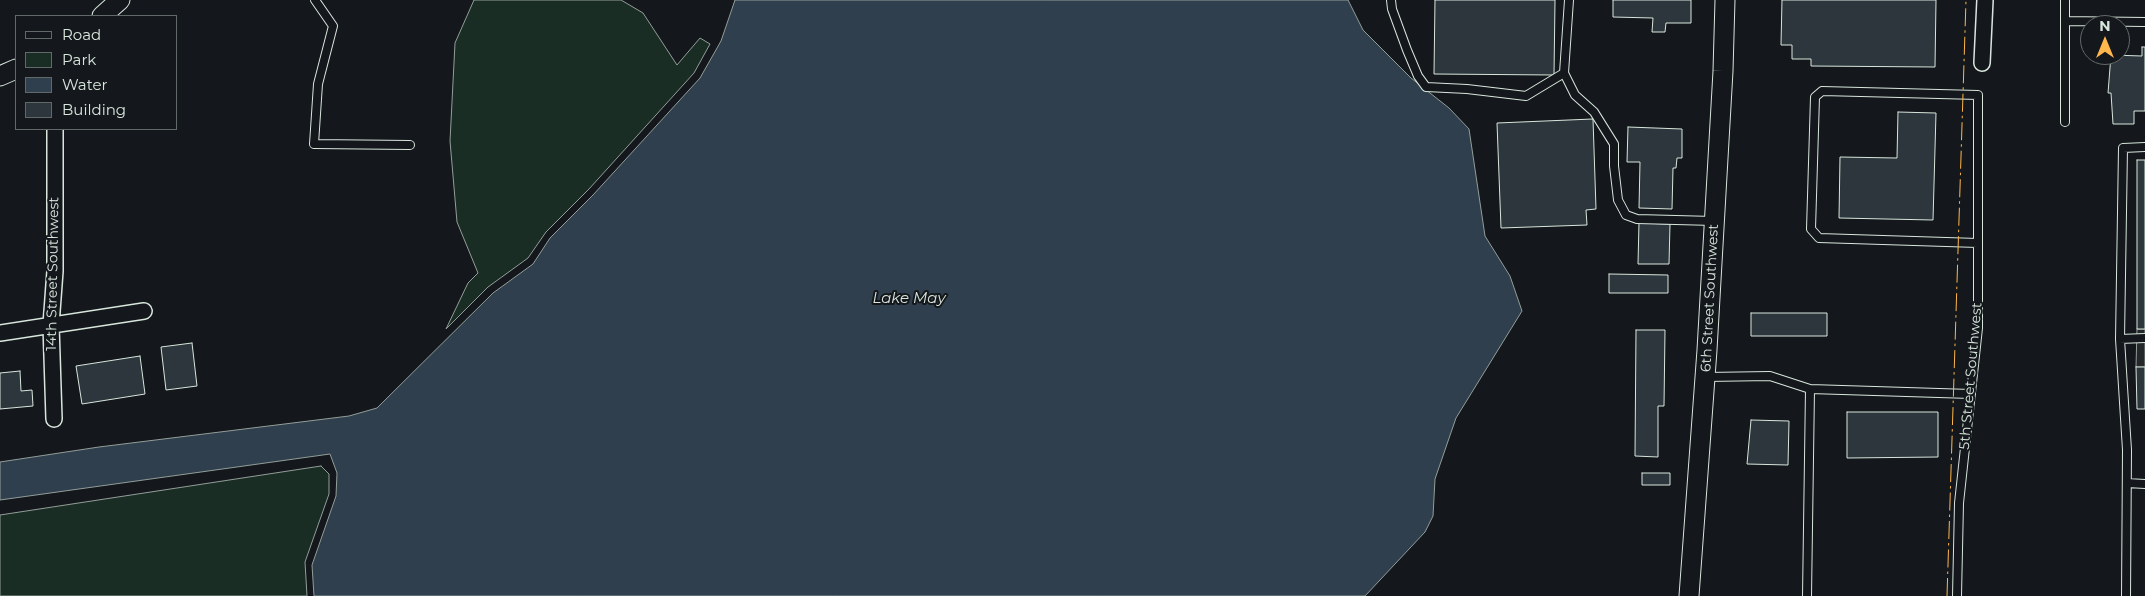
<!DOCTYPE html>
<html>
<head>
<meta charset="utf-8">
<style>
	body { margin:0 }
	#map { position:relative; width:2145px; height:596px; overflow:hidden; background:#14181c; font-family:Montserrat,sans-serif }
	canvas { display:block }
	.legend { position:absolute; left:15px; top:15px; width:162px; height:115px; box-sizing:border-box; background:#14181c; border:1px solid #626a69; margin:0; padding:6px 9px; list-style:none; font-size:15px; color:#d8e6dc }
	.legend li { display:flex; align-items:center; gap:10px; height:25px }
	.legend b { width:25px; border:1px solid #626a69 }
	.north { position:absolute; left:2080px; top:15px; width:50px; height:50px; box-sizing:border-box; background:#14181c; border:1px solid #626a69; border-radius:50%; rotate:0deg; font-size:14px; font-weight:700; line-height:20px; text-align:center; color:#d8e6dc }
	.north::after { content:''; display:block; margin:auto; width:18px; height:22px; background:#ffb74d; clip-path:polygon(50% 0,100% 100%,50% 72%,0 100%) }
</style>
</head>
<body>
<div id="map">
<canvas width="2145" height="596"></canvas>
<ul class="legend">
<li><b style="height:6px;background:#14181c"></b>Road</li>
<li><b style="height:14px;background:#1a2d24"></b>Park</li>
<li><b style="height:14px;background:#2f3f4d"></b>Water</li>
<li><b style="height:14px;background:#2c363c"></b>Building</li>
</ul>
<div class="north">N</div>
</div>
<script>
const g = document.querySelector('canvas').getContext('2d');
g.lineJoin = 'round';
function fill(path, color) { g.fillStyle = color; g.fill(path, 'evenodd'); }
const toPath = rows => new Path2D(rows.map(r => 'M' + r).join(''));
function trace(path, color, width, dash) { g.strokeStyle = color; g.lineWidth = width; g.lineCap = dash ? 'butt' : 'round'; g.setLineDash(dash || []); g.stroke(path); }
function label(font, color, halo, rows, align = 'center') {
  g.font = font + ' Montserrat,sans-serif'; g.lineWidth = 4; g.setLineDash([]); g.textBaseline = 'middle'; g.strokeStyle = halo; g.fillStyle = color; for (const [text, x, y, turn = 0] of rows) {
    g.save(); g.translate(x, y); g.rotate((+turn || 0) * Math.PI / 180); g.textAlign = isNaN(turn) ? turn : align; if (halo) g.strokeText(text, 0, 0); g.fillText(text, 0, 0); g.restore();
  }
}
const green = toPath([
	[474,0,621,0,643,13,677,65,700,38,710,44,694,73,589,189,546,232,528,258,488,287,446,329,468,283,478,273,457,222,450,141,455,43,474,0],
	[321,466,329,474,329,494,305,562,307,596,0,596,0,515,321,466]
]);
fill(green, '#1a2d24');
trace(green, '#939e99', 1);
const parking = toPath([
	[2137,329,2145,329,2145,367,2136,367,2137,329]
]);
fill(parking, '#24282b');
trace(parking, '#939e99', 1);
const water = toPath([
	[735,0,1348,0,1363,30,1411,78,1449,108,1469,129,1485,236,1510,276,1522,311,1456,418,1435,479,1433,516,1425,532,1365,596,314,596,312,565,336,496,337,473,330,454,0,500,0,462,99,447,349,416,377,408,493,293,533,264,550,238,593,195,700,78,721,41,735,0]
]);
fill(water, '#2f3f4d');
trace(water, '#939e99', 1);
const building = toPath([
	[1435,0,1555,0,1554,75,1434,74,1435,0],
	[1613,0,1691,0,1691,23,1666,23,1665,32,1652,32,1653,18,1613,17,1613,0],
	[1782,0,1936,0,1935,67,1811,66,1811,59,1792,59,1792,45,1781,45,1782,0],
	[2142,47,2145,47,2145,111,2134,111,2134,124,2113,124,2111,93,2108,93,2111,55,2142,56,2142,47],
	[1898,112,1936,113,1933,220,1839,218,1840,157,1897,158,1898,112],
	[1593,119,1596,209,1586,210,1587,225,1501,228,1497,123,1593,119],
	[1628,127,1682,129,1682,158,1677,158,1676,168,1673,168,1672,209,1639,208,1640,162,1627,162,1628,127],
	[2137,160,2145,160,2145,329,2137,329,2137,160],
	[1639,223,1670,224,1669,264,1638,264,1639,223],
	[1609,274,1668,275,1668,293,1609,293,1609,274],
	[1751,313,1827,313,1827,336,1751,336,1751,313],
	[1636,330,1665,330,1664,406,1658,406,1658,457,1635,456,1636,330],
	[192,343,197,386,166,390,161,347,192,343],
	[140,356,145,394,82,404,76,366,140,356],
	[2136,367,2145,367,2145,409,2137,409,2136,367],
	[20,371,21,391,32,390,33,406,0,409,0,373,20,371],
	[1847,412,1938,412,1938,457,1847,458,1847,412],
	[1751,420,1789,421,1788,465,1747,464,1751,420],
	[1642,473,1670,473,1670,485,1642,485,1642,473]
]);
fill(building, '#2c363c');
trace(building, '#d8e6dc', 1);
const service = toPath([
	[315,0,333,26,318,84,314,144,410,145],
	[1391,0,1392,9,1407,50,1418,76,1426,87,1467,89,1526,96,1564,73],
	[1569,0,1564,73,1575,95,1594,112,1614,144,1614,166,1618,200,1626,215,1637,219,1714,221],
	[2065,21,2145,22],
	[2065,122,2065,0],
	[2145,147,2123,148,2120,339,2145,338],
	[2120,339,2127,450,2126,596],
	[1706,377,1770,376,1810,389],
	[2127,483,2145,484],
	[1807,596,1810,389,1971,394],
	[1957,596,1959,503,1978,328,1978,95,1822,91,1815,97,1811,229,1819,238,1978,243]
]);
const minor = toPath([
	[1982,63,1985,0],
	[0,333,144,311],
	[54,419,51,325,55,271,55,129]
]);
const tertiary = toPath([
	[102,16,120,0],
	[0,76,16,69],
	[1689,596,1707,350,1723,71,1725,0]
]);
trace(service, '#d8e6dc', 10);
trace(minor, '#d8e6dc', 18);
trace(tertiary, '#d8e6dc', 21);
trace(service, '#14181c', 8);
trace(minor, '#14181c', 15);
trace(tertiary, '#14181c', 19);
trace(toPath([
	[1947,596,1966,0]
]), '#ffb74d', 1, [18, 4, 2.5, 4]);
label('14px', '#d8e6dc', '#14181c', [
	["14th Street Southwest",53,274,-89],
	["6th Street Southwest",1710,298,-87],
	["5th Street Southwest",1971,376,-85]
]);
label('italic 15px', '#d8e6dc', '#14181c', [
	["Lake May",909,299]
]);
</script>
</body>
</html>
